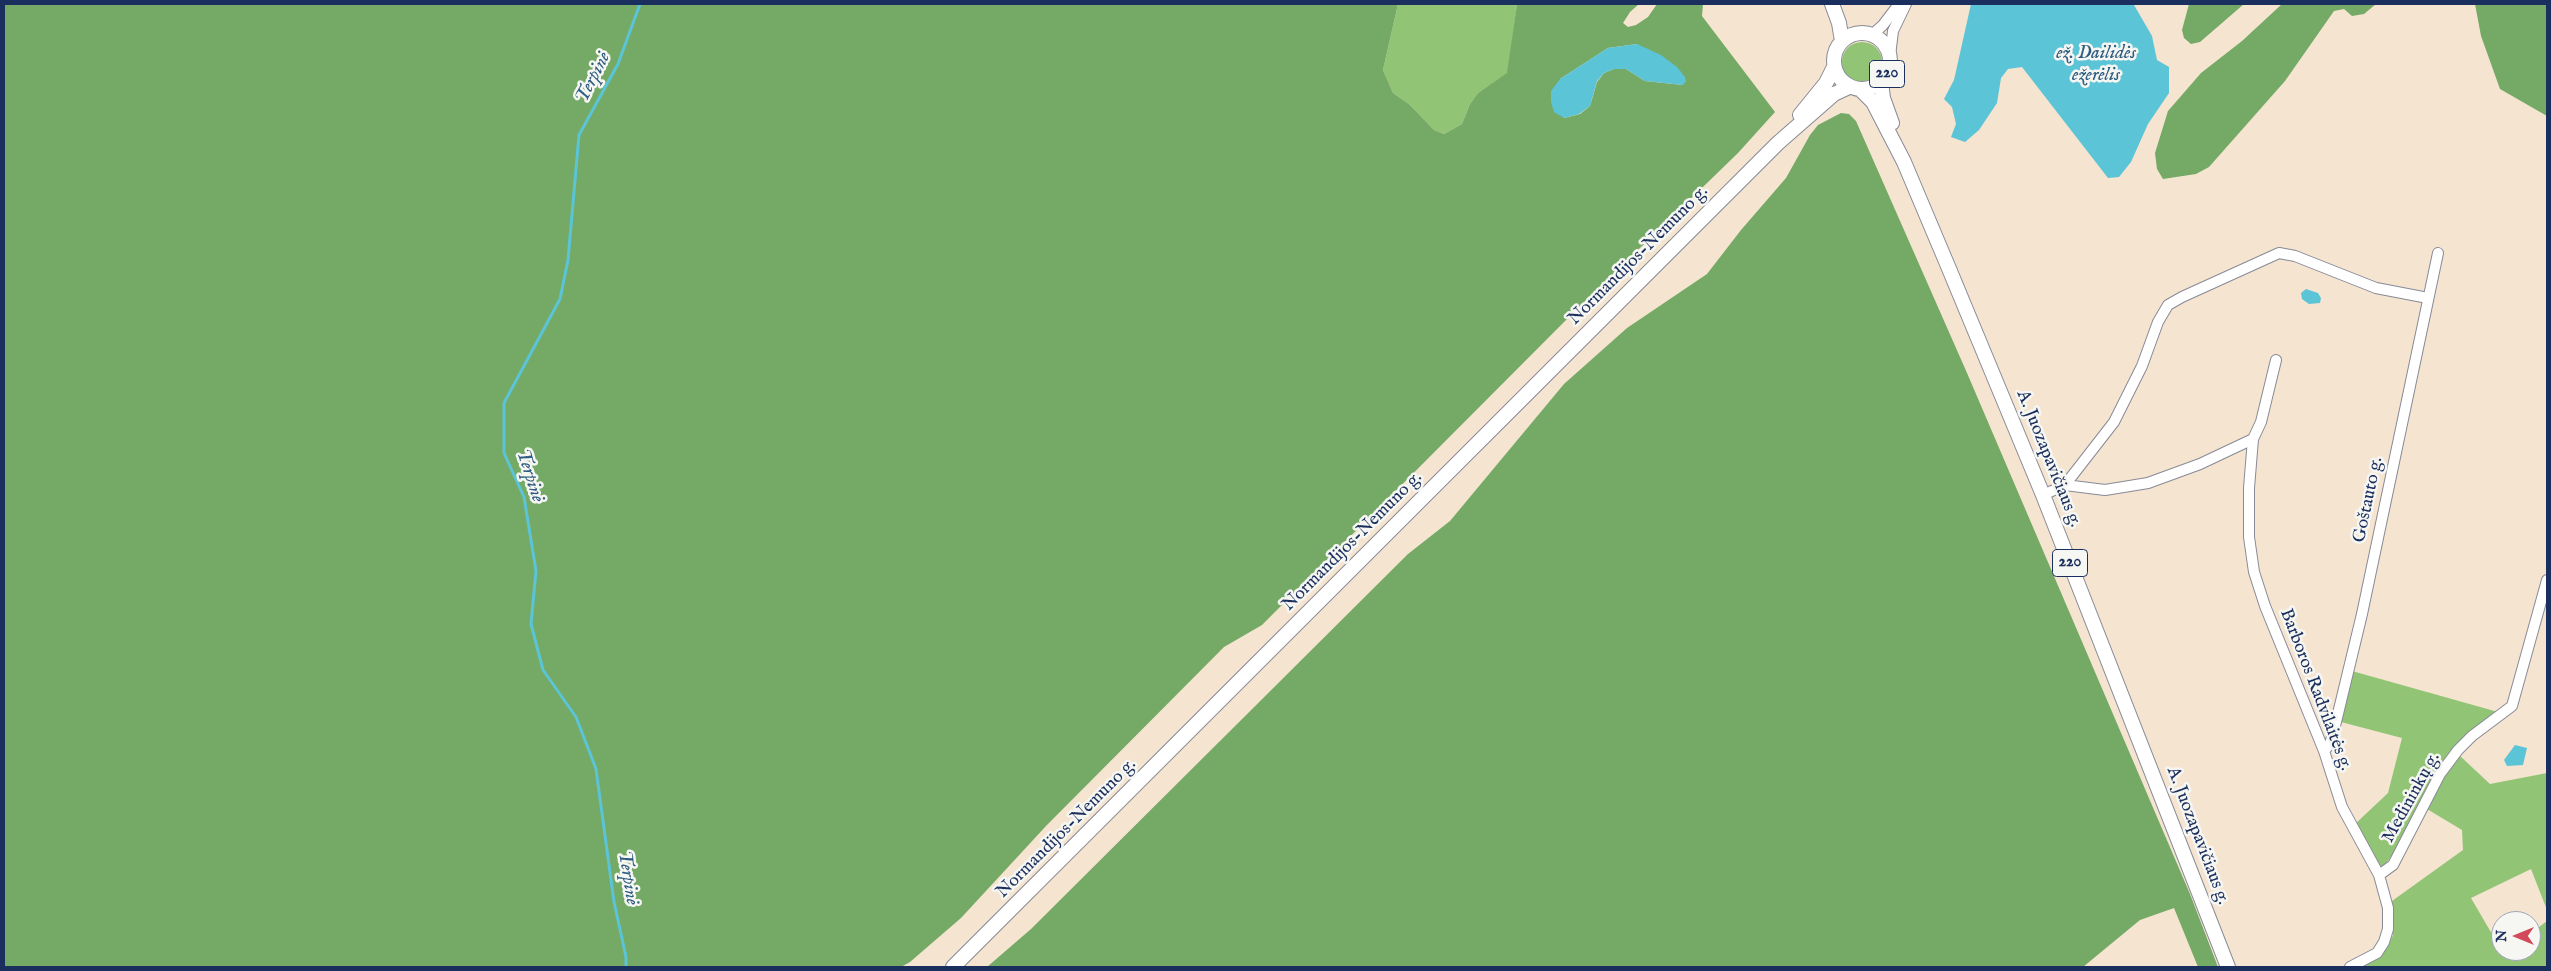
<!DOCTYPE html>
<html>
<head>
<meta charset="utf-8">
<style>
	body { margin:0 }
	#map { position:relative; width:2551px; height:971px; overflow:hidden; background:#f4e4d0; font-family:"IM FELL English",serif }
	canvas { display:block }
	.frame { position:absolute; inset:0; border:5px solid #1b2f5e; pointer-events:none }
	.north { position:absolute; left:2491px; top:911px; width:50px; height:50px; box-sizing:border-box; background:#f6f6f2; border:1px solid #9ea6b7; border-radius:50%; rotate:270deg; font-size:14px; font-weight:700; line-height:20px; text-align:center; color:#1b2f5e }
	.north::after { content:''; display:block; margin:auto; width:18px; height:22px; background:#d1495b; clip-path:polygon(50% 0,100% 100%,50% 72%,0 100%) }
</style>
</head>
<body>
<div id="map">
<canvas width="2551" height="971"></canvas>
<div class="frame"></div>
<div class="north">N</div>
</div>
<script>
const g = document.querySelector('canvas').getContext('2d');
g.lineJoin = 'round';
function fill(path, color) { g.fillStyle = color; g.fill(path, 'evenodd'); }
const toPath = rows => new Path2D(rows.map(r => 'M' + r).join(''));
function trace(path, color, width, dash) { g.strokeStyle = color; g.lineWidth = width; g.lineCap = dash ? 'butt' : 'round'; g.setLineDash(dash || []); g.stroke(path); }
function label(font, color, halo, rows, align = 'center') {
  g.font = font + ' "IM FELL English",serif'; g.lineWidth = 5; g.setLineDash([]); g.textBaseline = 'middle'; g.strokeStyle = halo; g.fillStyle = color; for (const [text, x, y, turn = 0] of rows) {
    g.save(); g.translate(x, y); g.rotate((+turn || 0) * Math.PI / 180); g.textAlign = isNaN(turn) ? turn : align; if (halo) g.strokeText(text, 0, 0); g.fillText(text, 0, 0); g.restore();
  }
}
fill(toPath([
	[1398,4,1517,4,1508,73,1478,93,1470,104,1462,124,1444,134,1434,130,1409,104,1393,93,1383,70],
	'1842 62a20 20 0 1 1 40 0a20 20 0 1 1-40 0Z',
	[2352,671,2498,712,2464,738,2394,853,2382,868,2354,825,2388,793,2402,738,2341,722],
	[2459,755,2490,784,2547,773,2547,910,2531,869,2471,898,2503,953,2506,951,2531,951,2531,933,2547,921,2547,967,2362,967,2380,957,2387,948,2393,935,2392,901,2463,850,2462,830,2427,809,2441,781]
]), '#91c475');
fill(toPath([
	[4,4,1398,4,1383,70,1393,93,1409,104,1434,130,1444,134,1462,124,1470,104,1478,93,1507,73,1517,4,1639,4,1630,12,1623,23,1628,27,1636,25,1648,17,1657,4,1703,4,1702,16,1775,112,1738,153,1577,309,1262,625,1224,647,1046,826,961,918,910,962,901,967,4,967],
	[1637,44,1683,85,1645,81,1626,69,1614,69,1604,73,1597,82,1590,106,1580,114,1564,118,1560,79,1608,48],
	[2189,4,2244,4,2200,42,2191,44,2184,38,2182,30],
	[2282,4,2376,4,2364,14,2352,16,2344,9,2334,11,2285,81,2209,167,2196,174,2163,179,2157,169,2155,153,2168,111,2201,73,2242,41],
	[2475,4,2547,4,2547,116,2500,89,2481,36],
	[1841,113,1849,114,1856,121,1967,373,2190,894,2218,967,2198,967,2174,908,2140,920,2083,967,987,967,1031,929,1408,554,1450,521,1564,384,1627,328,1707,274,1741,230,1786,178,1810,135,1818,125]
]), '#74aa66');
fill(toPath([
	[1971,4,2134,5,2152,36,2157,60,2169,67,2169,93,2148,124,2131,162,2119,177,2108,178,2022,67,2008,69,2001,78,1997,103,1979,130,1965,142,1951,137,1956,124,1952,107,1944,99,1954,80],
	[1637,44,1661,55,1677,67,1685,77,1686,81,1683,85,1645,81,1626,69,1614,69,1604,73,1597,81,1590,106,1579,114,1564,118,1554,112,1551,102,1551,91,1560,79,1608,48],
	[2306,289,2318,293,2321,298,2320,303,2309,304,2302,299,2301,293],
	[2515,745,2527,748,2523,765,2507,766,2504,760]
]), '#5bc4d6');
trace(toPath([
	[626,967,626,957,614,902,596,769,576,717,543,670,531,624,536,571,524,497,504,453,504,403,560,299,568,260,579,135,618,64,640,4]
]), '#5bc4d6', 3);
const minor = toPath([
	[1872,35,1883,25,1899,4],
	[1890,56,1893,31,1906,4],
	[2253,439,2249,488,2249,537,2254,572,2265,606,2324,751,2342,807,2379,875,2388,908,2388,929,2384,942,2377,953,2350,967],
	[2065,485,2114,422,2142,366,2158,322,2168,305,2182,297,2279,253,2295,256,2376,288,2428,298],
	[2043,495,2065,485,2105,490,2148,483,2200,464,2253,439,2261,422,2276,360],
	[2324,751,2330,744,2336,722,2362,614,2438,253],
	[2379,875,2393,865,2440,774,2458,750,2472,736,2512,706,2547,580]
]);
const major = toPath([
	[1832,4,1839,23,1842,41],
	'1834 61a28 28 0 1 1 56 0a28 28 0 1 1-56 0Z',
	[1881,82,1883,98,1892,123],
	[1861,90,1873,102,1904,162,1950,271,2043,495,2228,967],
	[1800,115,1826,83,1834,67],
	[953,967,1778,143,1834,94,1849,87]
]);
trace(minor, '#888a97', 12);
trace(major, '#888a97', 16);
trace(minor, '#fff', 10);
trace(major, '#fff', 14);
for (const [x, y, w] of [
	[1887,74,35],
	[2070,563,35]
]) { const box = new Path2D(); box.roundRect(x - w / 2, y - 13.5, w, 27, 4); g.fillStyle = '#f6f6f2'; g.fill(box); trace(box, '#1b2f5e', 1); }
label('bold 16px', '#1b2f5e', null, [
	["220",1887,74],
	["220",2070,563]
]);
label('18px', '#1b2f5e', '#f6f6f2', [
	["Normandijos-Nemuno g.",1639,256,-45],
	["A. Juozapavičiaus g.",2048,459,68],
	["Goštauto g.",2369,500,-78],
	["Normandijos-Nemuno g.",1353,542,-45],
	["Barboros Radvilaitės g.",2315,690,69],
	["Medininkų g.",2412,798,-61],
	["Normandijos-Nemuno g.",1067,829,-45],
	["A. Juozapavičiaus g.",2197,836,69]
]);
label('italic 19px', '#2e5c82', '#f6f6f2', [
	["ež. Dailidės",2096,54],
	["ežerėlis",2096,76],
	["Terpinė",594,78,-63],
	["Terpinė",529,476,72],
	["Terpinė",627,878,81]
]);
</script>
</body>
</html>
